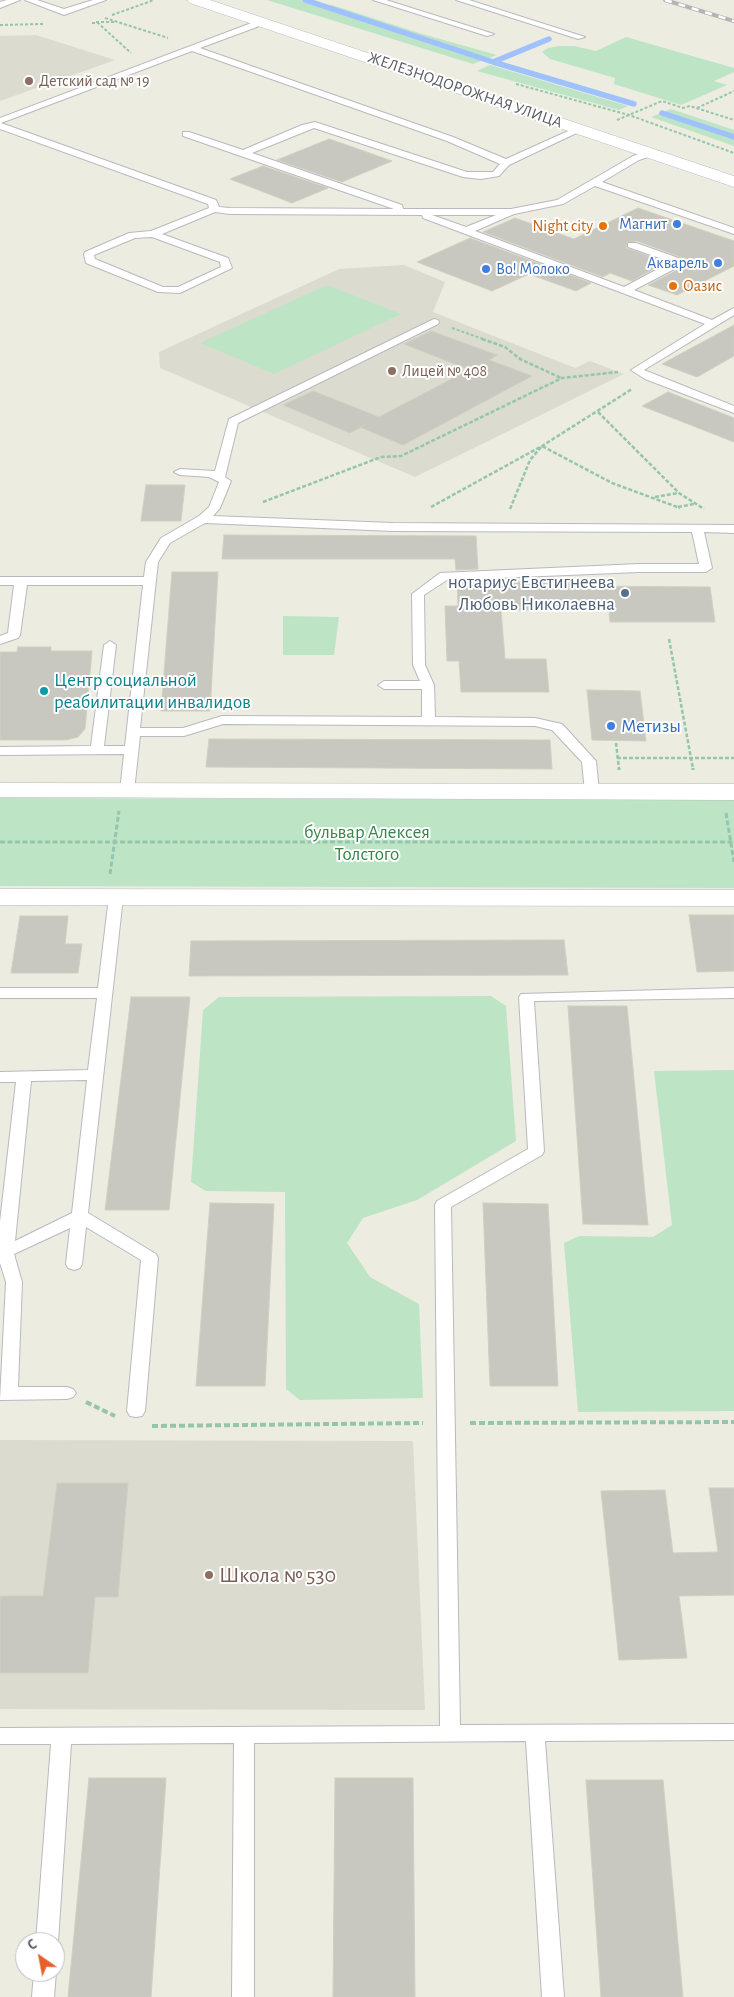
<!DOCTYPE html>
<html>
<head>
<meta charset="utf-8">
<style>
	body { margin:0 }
	#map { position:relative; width:734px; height:1997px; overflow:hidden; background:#ecece1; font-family:"Alegreya Sans",sans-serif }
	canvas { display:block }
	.north { position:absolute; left:15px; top:1932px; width:50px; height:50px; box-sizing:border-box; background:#fff; border:1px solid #bdbdc0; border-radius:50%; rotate:327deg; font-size:14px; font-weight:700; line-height:20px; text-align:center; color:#595b61 }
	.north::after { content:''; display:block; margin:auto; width:18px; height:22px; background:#e6602d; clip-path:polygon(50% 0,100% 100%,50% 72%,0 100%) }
</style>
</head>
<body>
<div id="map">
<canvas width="734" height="1997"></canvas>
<div class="north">С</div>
</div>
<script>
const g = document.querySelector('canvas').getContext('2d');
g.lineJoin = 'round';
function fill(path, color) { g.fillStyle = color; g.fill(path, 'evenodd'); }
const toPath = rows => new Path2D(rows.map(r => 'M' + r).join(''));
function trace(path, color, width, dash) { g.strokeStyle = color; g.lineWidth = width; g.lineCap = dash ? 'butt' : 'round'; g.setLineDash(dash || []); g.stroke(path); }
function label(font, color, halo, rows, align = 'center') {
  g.font = font + ' "Alegreya Sans",sans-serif'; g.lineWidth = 4; g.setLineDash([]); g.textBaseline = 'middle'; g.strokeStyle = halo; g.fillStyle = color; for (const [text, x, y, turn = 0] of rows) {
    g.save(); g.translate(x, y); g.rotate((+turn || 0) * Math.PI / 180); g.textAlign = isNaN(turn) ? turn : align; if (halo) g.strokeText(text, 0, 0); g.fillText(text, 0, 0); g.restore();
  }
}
fill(toPath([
	[36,35,115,60,0,101,0,36],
	[404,265,445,282,433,312,575,368,590,361,624,374,415,477,160,368,159,352,339,269],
	[0,1440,413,1441,425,1710,0,1709]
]), '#dcdbcf');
fill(toPath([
	[267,0,300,0,315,5,332,5,419,33,497,55,473,64],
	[626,37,734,68,734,72,714,81,727,85,681,105,614,84,615,78,550,59,542,52,548,48,560,46,574,46,596,51],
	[490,65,628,106,619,110,477,71],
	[671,109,734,130,734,146,651,117],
	[327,285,401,314,274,374,200,343],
	[283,616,339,617,334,655,283,655],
	[0,798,734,800,734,888,0,886],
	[491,996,506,1006,516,1141,417,1200,363,1218,347,1243,370,1277,419,1304,423,1398,300,1400,286,1389,285,1192,206,1191,191,1182,203,1010,219,997],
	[734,1070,734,1411,578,1412,564,1243,579,1236,653,1237,672,1225,654,1071]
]), '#bde4c5');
trace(toPath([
	[305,0,493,62,634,104],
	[493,62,549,39],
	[662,113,734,137]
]), '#9fc1fe', 5.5);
const building = toPath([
	[329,139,344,144,392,161,342,182,277,160,329,139],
	[263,166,328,188,292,203,230,179,263,166],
	[638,208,734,241,734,266,677,295,648,285,685,266,686,259,637,241,627,242,626,248,666,262,632,281,610,273,603,277,483,232,515,218,574,239,638,208],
	[470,238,591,283,576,291,529,274,492,291,417,262,470,238],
	[734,325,734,356,697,377,662,364,734,325],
	[431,331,497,355,489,360,532,376,403,445,360,427,369,423,350,433,283,405,313,391,379,417,482,363,470,370,404,344,431,331],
	[668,392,734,418,734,442,642,406,668,392],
	[146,485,185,485,181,521,141,521,146,485],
	[224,535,476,536,478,569,456,570,455,559,222,559,224,535],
	[172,572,218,572,210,711,161,711,172,572],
	[457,581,581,583,581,586,710,587,715,622,610,622,609,610,501,610,505,659,546,659,549,692,461,692,459,661,447,661,445,606,458,606,457,581],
	[18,647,51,647,51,651,92,651,85,729,78,737,66,740,0,740,0,652,17,652,18,647],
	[587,690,640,691,646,741,592,740,587,690],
	[209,739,550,740,552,769,206,767,209,739],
	[689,915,734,915,734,971,697,972,689,915],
	[20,916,68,916,65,944,82,944,78,973,11,973,20,916],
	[564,940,568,975,189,976,191,941,564,940],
	[131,997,190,997,169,1210,105,1210,131,997],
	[568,1006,627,1006,648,1225,583,1224,568,1006],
	[210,1203,274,1204,265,1386,196,1386,210,1203],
	[483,1203,548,1204,558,1386,490,1386,483,1203],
	[57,1483,128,1483,118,1597,95,1597,88,1673,0,1673,0,1596,43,1596,57,1483],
	[709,1488,734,1488,734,1595,679,1596,687,1658,619,1660,601,1491,665,1490,673,1553,718,1552,709,1488],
	[89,1778,166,1778,151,1997,68,1997,89,1778],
	[335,1778,413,1778,415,1997,333,1997,335,1778],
	[586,1780,663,1780,683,1997,601,1997,586,1780]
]);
fill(building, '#c9c8c0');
trace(building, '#d1cfbf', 1);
const lane = toPath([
	[7,0,20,0,0,8,0,2,7,0],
	[25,0,37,0,64,9,93,0,106,0,64,15,25,0],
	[373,0,386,0,494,34,487,36,373,0],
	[456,0,469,0,585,37,578,39,456,0],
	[262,19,266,22,265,24,200,48,453,137,506,159,577,127,580,126,585,129,509,165,499,176,481,179,463,177,314,128,252,153,402,205,403,209,511,209,557,200,633,156,648,151,651,152,651,156,639,160,602,182,734,228,734,234,595,186,563,204,514,214,475,231,624,287,671,262,628,247,628,243,636,243,684,260,684,264,634,290,712,320,734,308,734,315,644,370,734,406,734,413,645,379,631,370,705,324,423,218,422,215,230,214,215,212,162,234,228,258,232,268,180,293,158,292,86,263,84,254,85,252,129,233,151,231,209,208,208,204,0,129,0,118,262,19],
	[192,51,447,141,500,164,493,172,467,172,315,122,302,125,243,150,189,132,183,132,183,136,394,209,230,208,219,207,216,200,1,123,192,51],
	[432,215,496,215,466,227,432,215],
	[152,237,220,262,221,267,178,287,163,287,95,259,94,255,135,238,152,237],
	[434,319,438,320,439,322,438,324,238,423,225,477,231,481,220,508,213,516,393,523,734,525,734,533,704,532,712,568,706,572,639,572,447,580,424,595,425,665,434,685,435,717,535,718,562,724,596,761,599,792,597,795,592,796,585,792,582,762,552,730,535,726,223,724,184,736,140,736,134,791,127,795,120,791,124,754,0,755,0,747,91,746,104,645,110,641,116,645,104,746,125,746,143,585,27,585,20,635,18,638,0,644,0,636,8,633,14,585,0,585,0,577,144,577,146,562,161,538,199,516,209,507,219,482,209,477,180,475,174,472,180,469,215,471,229,419,434,319],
	[205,523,393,531,692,532,699,564,639,564,440,573,412,594,413,665,420,681,384,681,378,685,384,689,422,689,422,717,222,716,183,728,140,728,158,562,170,543,205,523],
	[116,893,121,894,123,897,88,1213,156,1254,158,1258,145,1411,142,1416,136,1417,130,1416,127,1411,141,1260,86,1227,82,1264,80,1268,74,1270,68,1268,66,1264,70,1228,14,1254,22,1282,18,1387,67,1387,73,1389,76,1393,73,1397,67,1399,0,1400,6,1282,0,1263,0,1222,16,1082,0,1082,0,1072,88,1070,97,998,0,998,0,988,98,988,109,897,111,894,116,893],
	[87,1080,72,1213,15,1241,31,1081,87,1080],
	[734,988,734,998,534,1001,544,1151,542,1155,451,1207,460,1725,734,1724,734,1740,545,1741,564,1997,542,1997,526,1741,254,1743,254,1997,232,1997,234,1743,71,1744,58,1942,55,1947,55,1942,36,1942,51,1744,0,1744,0,1728,440,1726,435,1205,437,1201,528,1149,519,997,521,994,734,988],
	[55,1971,56,1972,54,1997,32,1997,34,1972,55,1971]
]);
const street = toPath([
	[0,783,734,784,734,800,0,797,0,783],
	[0,889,734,890,734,906,0,905,0,889]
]);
const secondary = toPath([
	[187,0,210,0,734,176,734,187,190,3,187,0]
]);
trace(lane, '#b8b9bf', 2);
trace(street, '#b8b9bf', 1);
trace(secondary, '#b9bbc2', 1);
trace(toPath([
	[112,15,154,0],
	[105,18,168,38],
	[96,22,114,22],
	[92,23,98,23,131,53],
	[0,25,43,24],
	[516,84,629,115,734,153],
	[697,108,734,91],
	[617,120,662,101,683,108,690,106,734,120],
	[452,328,486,340]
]), '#96c5ad', 2, [3, 2]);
trace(toPath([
	[482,339,505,347,520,359,561,378],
	[598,412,679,493,704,509],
	[655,497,678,493],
	[263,502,381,457,401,456,562,378,618,372],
	[431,507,542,446,632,389],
	[678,507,694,504],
	[510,509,530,460,542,446,612,483,680,508],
	[669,639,693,769],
	[616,743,619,769],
	[617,758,734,758]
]), '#96c5ad', 2.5, [4, 2]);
trace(toPath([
	[619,768,619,770],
	[693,768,693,770],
	[726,813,734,862],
	[0,842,734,842],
	[110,874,119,811]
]), '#96c5ad', 3, [5, 2.5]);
trace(toPath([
	[86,1402,115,1416],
	[470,1423,734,1422],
	[152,1426,423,1423]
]), '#96c5ad', 4, [6, 3]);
fill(lane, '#fff');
fill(street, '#fff');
fill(secondary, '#fff');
const rail = toPath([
	[665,0,734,21]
]);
trace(rail, '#b4b4b5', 4);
trace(rail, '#fff', 2.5, [7]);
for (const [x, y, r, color] of [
	[29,81,5,"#8d6e63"],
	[677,224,5,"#3f7fe0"],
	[603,226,5,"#e8710a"],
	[718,263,5,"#3f7fe0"],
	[486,269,5,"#3f7fe0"],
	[673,286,5,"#e8710a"],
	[392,371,5,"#8d6e63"],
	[625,593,5,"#5c6f8a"],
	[44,691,5,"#0f9aa8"],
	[611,726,5,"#3f7fe0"],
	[209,1575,5,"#8d6e63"]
]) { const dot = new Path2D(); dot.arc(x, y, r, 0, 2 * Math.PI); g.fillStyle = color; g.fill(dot); trace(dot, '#fff', 2); }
label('16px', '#785e54', '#fff', [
	["Детский сад № 19",39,81],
	["Лицей № 408",402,371]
], 'left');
label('16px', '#595b61', '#fff', [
	["ЖЕЛЕЗНОДОРОЖНАЯ УЛИЦА",465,90,19]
]);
label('16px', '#366cbe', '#fff', [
	["Магнит",667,224],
	["Акварель",708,263],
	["Во! Молоко",496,269,"left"]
], 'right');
label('16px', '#c56008', '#fff', [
	["Night city",593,226],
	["Оазис",683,286,"left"]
], 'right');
label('19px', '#4e5e75', '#fff', [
	["нотариус Евстигнеева",615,582],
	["Любовь Николаевна",615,604]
], 'right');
label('19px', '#0d838f', '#fff', [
	["Центр социальной",54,680],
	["реабилитации инвалидов",54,702]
], 'left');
label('19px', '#366cbe', '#fff', [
	["Метизы",621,726]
], 'left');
label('19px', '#368449', '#fff', [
	["бульвар Алексея",367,832],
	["Толстого",367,854]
]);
label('22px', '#785e54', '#fff', [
	["Школа № 530",219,1575]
], 'left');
</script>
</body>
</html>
